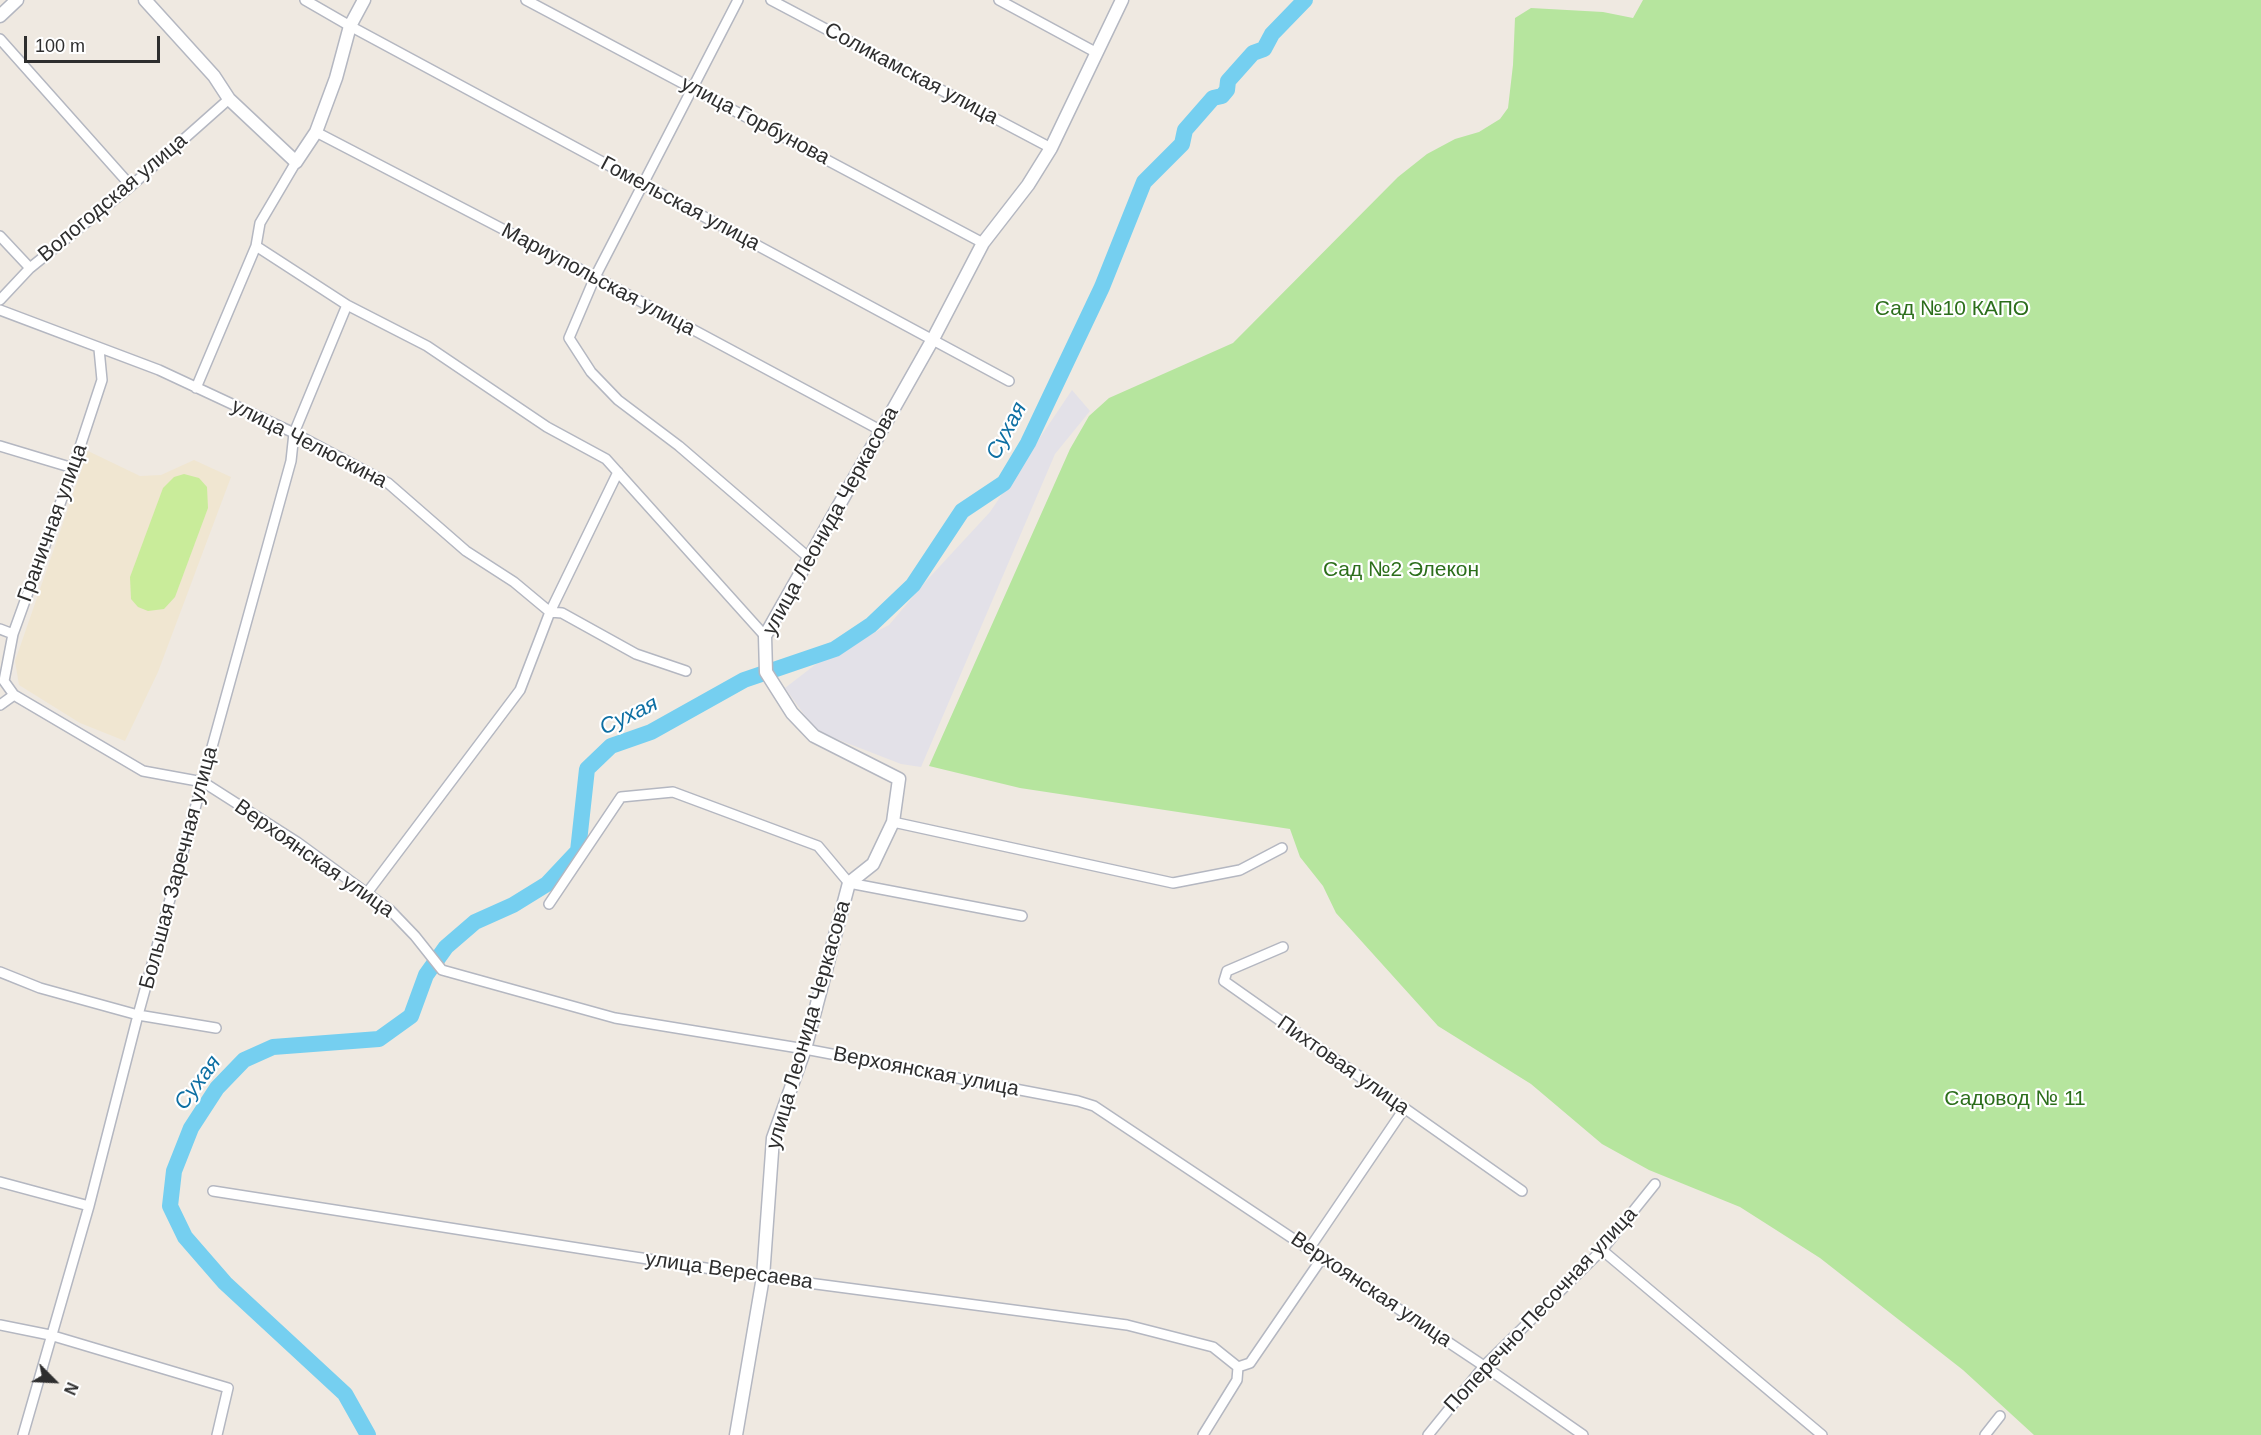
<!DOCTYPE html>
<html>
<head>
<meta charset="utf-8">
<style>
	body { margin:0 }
	#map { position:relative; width:2261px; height:1435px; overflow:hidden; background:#efe9e1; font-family:Arial,sans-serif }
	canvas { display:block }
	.north { position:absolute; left:24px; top:1351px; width:60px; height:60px; -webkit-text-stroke:4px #fff; paint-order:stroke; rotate:114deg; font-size:16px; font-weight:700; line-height:24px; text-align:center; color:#2e2e2e }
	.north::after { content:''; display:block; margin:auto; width:21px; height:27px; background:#2e2e2e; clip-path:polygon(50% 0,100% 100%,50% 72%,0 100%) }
	.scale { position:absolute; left:24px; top:36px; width:136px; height:27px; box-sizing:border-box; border:3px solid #2e2e2e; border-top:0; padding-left:8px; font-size:18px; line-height:21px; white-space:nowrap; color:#2e2e2e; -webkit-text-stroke:4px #fff; paint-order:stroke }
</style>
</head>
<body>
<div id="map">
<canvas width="2261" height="1435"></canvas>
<div class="north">N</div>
<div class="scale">100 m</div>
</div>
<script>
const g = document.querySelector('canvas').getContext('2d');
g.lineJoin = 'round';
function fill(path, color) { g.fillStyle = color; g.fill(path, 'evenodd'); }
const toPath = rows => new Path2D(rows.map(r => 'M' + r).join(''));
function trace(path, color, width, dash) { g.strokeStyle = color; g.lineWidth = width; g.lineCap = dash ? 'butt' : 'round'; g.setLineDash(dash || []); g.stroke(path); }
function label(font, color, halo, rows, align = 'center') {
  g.font = font + ' Arial,sans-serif'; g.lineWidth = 4.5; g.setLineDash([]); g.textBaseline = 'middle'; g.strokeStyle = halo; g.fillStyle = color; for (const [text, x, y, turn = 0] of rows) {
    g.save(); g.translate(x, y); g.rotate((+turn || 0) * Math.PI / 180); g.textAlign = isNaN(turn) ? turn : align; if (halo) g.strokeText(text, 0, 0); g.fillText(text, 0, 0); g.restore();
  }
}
fill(toPath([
	[1072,390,1090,411,1055,454,921,767,901,764,816,731,785,688,820,661,889,625,928,579,990,512]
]), '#e3e1e8');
fill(toPath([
	[88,451,140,476,161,475,194,460,231,477,158,672,125,741,80,723,19,685,15,661]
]), '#f0e6d1');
fill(toPath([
	[1643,0,2261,0,2261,1435,2034,1435,1963,1370,1820,1258,1740,1207,1649,1170,1602,1144,1531,1084,1438,1026,1336,913,1323,886,1300,857,1290,829,1020,788,929,766,1070,449,1089,416,1109,398,1233,343,1398,177,1427,154,1455,139,1479,132,1500,119,1508,108,1513,65,1515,18,1531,8,1603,12,1633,18]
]), '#b6e59e');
fill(toPath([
	[184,474,199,478,207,487,208,508,175,597,164,609,148,611,138,607,131,599,130,577,163,488,174,477]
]), '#c9ec9a');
trace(toPath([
	[368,1435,345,1394,225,1283,185,1237,170,1206,174,1171,191,1128,217,1088,244,1060,273,1047,379,1039,411,1016,426,975,446,947,475,922,513,905,547,884,578,851,587,769,611,746,651,732,744,680,835,649,871,625,913,585,962,511,1004,483,1028,443,1102,287,1144,182,1182,144,1185,130,1213,98,1222,96,1227,90,1228,81,1253,53,1264,49,1272,34,1305,0]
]), '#75cff0', 16);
const street = toPath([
	[305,0,350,26,1009,381],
	[526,0,983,243],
	[738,0,595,277,569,338,591,372,618,400,679,446,808,557],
	[771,0,1051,148],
	[999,0,1097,53],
	[0,39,131,186],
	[316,132,595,277,880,430],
	[0,236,30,268],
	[256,246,347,305,427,346,547,427,606,459,765,636],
	[0,300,30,268,131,186,229,99],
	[0,310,159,370,294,433,388,483,466,551,514,582,550,612,562,613,636,654,686,671],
	[99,349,102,380,73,468,13,634,4,681,14,695,143,771,203,782,297,842,390,910,415,936,442,970,615,1018,805,1049,1078,1101,1094,1106,1484,1366,1583,1435],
	[196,388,256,246,260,223,296,162],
	[0,446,73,468],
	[0,629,13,634],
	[0,705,14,695],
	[893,822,1173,883,1240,870,1282,848],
	[367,893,520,690,550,612,618,472],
	[549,904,621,797,673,792,818,846,849,883,1022,916],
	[1283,947,1227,971,1224,981,1522,1191],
	[0,972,40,988,138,1015,216,1028],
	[0,1182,89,1206],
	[213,1191,763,1277,1127,1325,1213,1347,1238,1367],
	[1309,1249,1404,1109],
	[1602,1250,1822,1435],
	[0,1325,50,1335,228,1388,217,1435],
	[23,1435,89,1206,138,1015,291,461,294,433,347,305],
	[1203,1435,1237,1380,1238,1367,1250,1363,1322,1258],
	[1428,1435,1484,1366,1602,1250,1655,1184],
	[1985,1435,2000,1416]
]);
const secondary = toPath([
	[145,0,214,76,229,99,296,162,316,132,336,78,350,26,364,0],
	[0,16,17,0],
	[736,1435,763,1277,773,1138,805,1049,849,883,873,864,893,822,899,779,814,736,792,713,766,672,765,636,933,339,983,243,1028,185,1051,148,1122,0]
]);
trace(street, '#b4b7c1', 12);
trace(secondary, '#b4b7c1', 15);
trace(street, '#fff', 9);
trace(secondary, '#fff', 12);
label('21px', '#2e2e2e', '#fff', [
	["Соликамская улица",911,74,28],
	["улица Горбунова",755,121,28],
	["Вологодская улица",113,198,-40],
	["Гомельская улица",680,204,28],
	["Мариупольская улица",598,280,28],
	["улица Челюскина",309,444,27],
	["улица Леонида Черкасова",831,521,-61],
	["Граничная улица",53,523,-70],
	["Верхоянская улица",314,859,35],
	["Большая Заречная улица",179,868,-75],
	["улица Леонида Черкасова",809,1025,-74],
	["Пихтовая улица",1343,1066,35],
	["Верхоянская улица",926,1072,11],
	["улица Вересаева",729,1271,8],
	["Верхоянская улица",1371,1290,34],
	["Поперечно-Песочная улица",1541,1310,-47]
]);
label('21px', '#2c6e1b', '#fff', [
	["Сад №10 КАПО",1952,309],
	["Сад №2 Элекон",1401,570],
	["Садовод № 11",2015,1099]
]);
label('italic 22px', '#0d6fa3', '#fff', [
	["Сухая",1007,431,-62],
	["Сухая",629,716,-26],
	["Сухая",198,1083,-53]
]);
</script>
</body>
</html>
